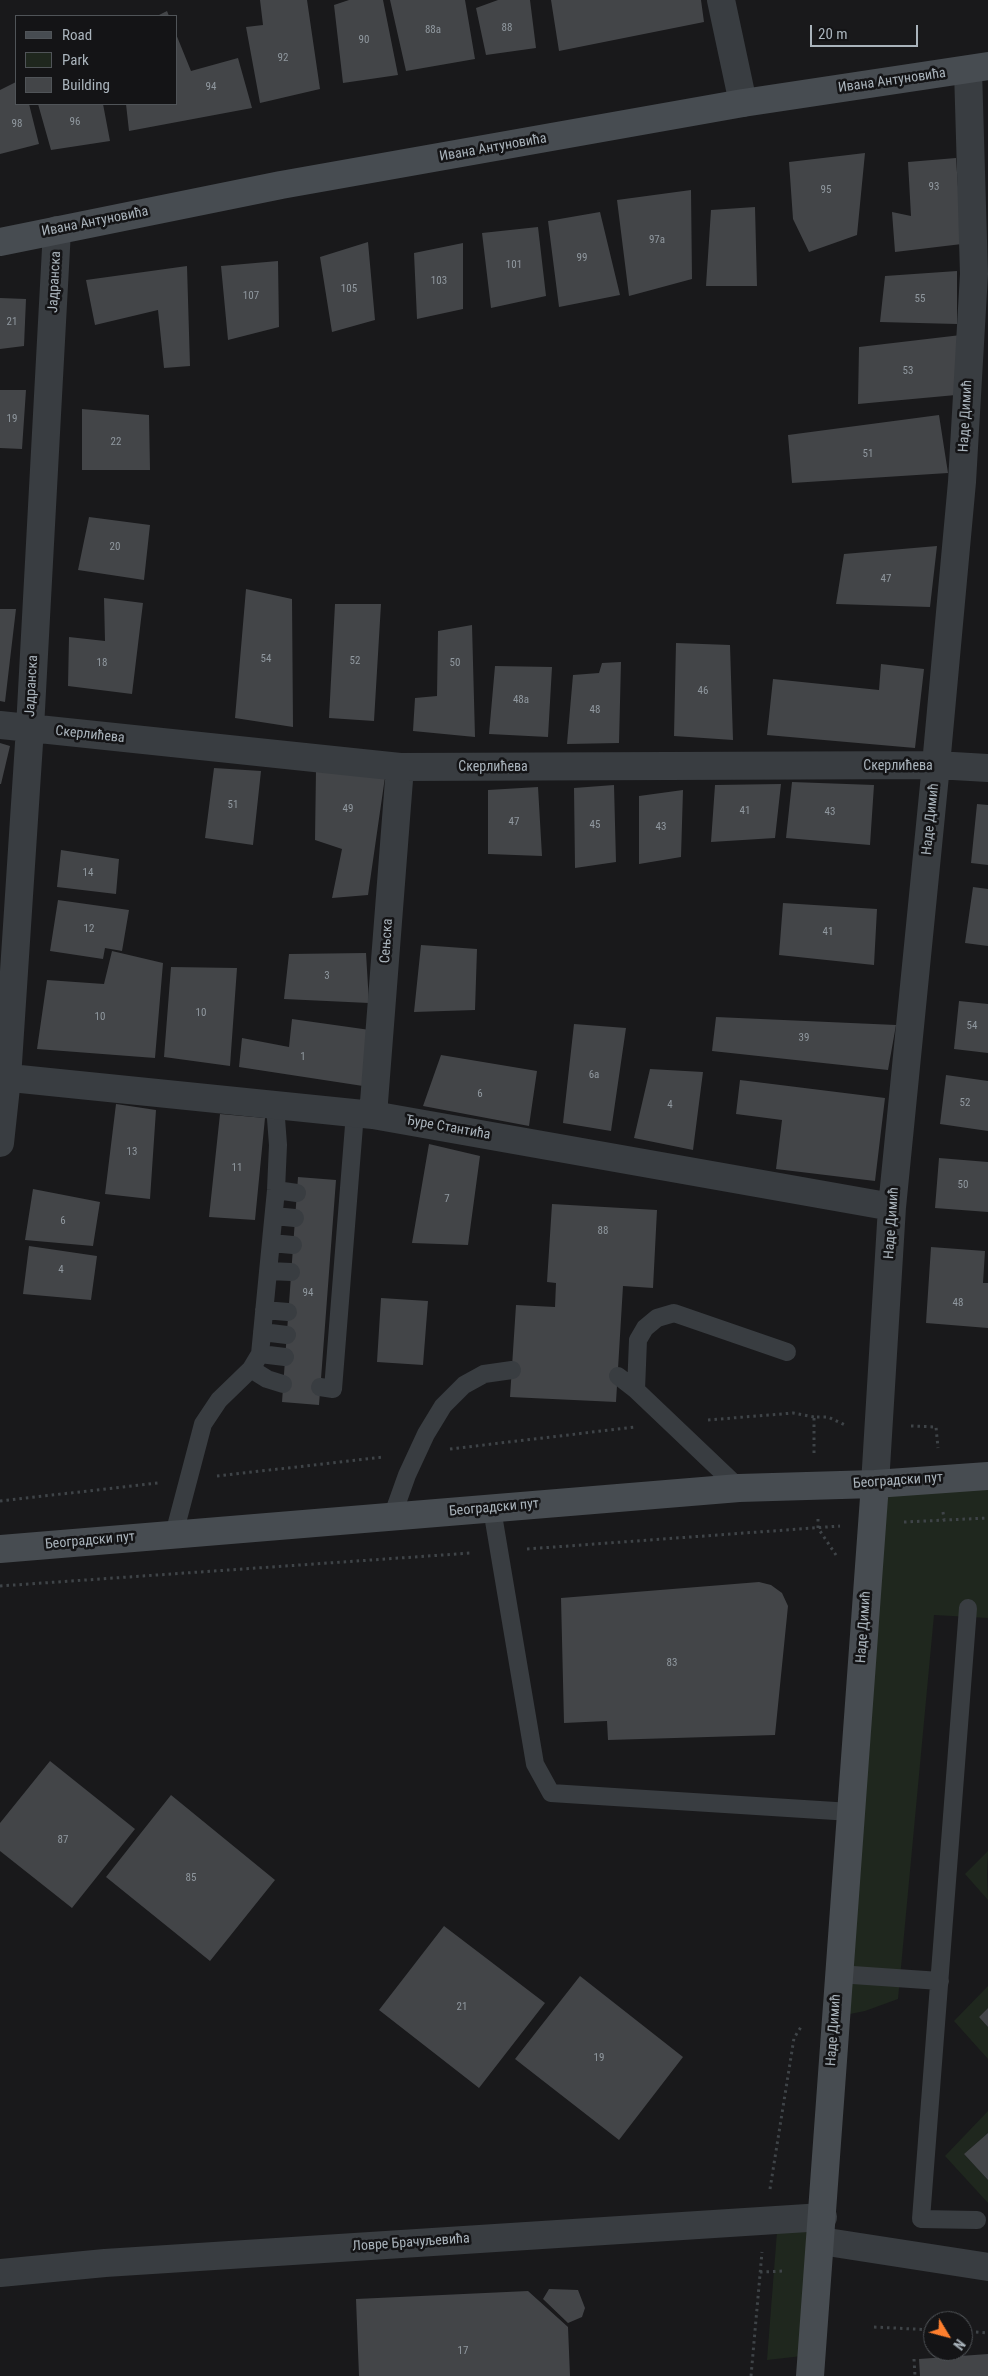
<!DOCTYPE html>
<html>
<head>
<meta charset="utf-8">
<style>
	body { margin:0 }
	#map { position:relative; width:988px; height:2376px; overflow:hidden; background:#19191b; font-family:"Roboto Condensed",sans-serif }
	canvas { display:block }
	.legend { position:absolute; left:15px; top:15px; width:162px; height:90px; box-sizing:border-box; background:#141416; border:1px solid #505458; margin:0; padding:6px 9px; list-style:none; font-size:15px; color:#aab4bc }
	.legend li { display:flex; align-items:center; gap:10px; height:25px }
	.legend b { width:25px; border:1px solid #505458 }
	.north { position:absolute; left:923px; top:2311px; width:50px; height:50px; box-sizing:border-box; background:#141416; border:1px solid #505458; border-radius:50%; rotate:127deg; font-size:14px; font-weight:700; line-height:20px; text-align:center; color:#aab4bc }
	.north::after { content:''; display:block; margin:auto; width:18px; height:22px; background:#fe7f2e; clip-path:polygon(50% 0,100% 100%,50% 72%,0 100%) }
	.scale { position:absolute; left:810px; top:25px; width:108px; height:22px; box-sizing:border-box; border:2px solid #aab4bc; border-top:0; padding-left:6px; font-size:15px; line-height:18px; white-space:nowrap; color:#aab4bc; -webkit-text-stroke:4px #141416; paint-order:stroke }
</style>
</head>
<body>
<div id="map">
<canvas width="988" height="2376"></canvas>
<ul class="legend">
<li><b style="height:6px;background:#474c51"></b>Road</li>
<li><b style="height:14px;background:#1f271e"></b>Park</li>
<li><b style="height:14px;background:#434548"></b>Building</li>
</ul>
<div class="north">N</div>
<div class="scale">20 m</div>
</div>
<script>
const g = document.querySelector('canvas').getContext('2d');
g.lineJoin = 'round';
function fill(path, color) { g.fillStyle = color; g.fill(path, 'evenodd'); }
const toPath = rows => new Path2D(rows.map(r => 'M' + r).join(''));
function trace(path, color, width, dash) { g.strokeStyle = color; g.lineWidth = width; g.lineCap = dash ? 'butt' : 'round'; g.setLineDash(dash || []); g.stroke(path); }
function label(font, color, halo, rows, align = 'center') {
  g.font = font + ' "Roboto Condensed",sans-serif'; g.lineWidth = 5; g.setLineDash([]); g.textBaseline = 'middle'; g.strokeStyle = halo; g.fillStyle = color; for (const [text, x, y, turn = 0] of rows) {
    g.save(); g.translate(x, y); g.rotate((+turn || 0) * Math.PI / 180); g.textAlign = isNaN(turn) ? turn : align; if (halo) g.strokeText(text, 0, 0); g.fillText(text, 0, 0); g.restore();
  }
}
fill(toPath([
	[988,1476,988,1618,934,1615,898,1999,865,2011,835,2017,875,1484],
	[988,1851,987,1874,988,1900,965,1874],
	[988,1986,988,2008,979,2017,988,2027,988,2059,954,2021],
	[988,2111,988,2133,964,2154,988,2180,988,2203,945,2156],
	[823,2217,811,2355,767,2360,778,2219]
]), '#1f271e');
fill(toPath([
	[260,0,307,0,320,89,260,103,246,27,263,25],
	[349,0,383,0,398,75,343,83,334,5],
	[390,0,465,0,475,59,406,71],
	[498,0,530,0,536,48,486,55,476,8],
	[551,0,701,0,704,22,559,51],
	[167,11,169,16,157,16],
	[176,34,191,71,238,58,252,108,129,131,126,104,176,104],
	[16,82,16,104,29,104,39,144,0,154,0,90],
	[38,104,103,104,110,141,51,150],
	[865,153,857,235,809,252,793,219,789,162],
	[956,158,962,244,895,252,892,212,911,216,908,162],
	[691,190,692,279,629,296,617,200],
	[755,207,757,286,706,286,711,210],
	[600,212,620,295,559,307,548,221],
	[538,227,546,296,491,308,482,233],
	[368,242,375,320,332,332,320,257],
	[463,243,463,309,417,319,414,253],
	[278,261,279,327,228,340,221,266],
	[187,266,190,366,164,368,158,310,95,325,86,280],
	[957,271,957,324,880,322,885,276],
	[0,298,26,299,24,346,0,349],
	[961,335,956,395,858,404,859,347],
	[0,390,26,390,22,449,0,448],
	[82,409,149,415,150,470,82,470],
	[939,415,948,473,792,483,788,435],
	[89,517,150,525,144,580,78,570],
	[937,546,930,607,836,604,844,554],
	[246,589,292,599,293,727,235,718],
	[104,598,143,603,132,694,68,686,69,637,105,641],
	[335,604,381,604,374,721,329,718],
	[0,609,16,609,5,702,0,701],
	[472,625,475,737,413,731,415,698,437,696,438,631],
	[676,643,730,645,733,740,674,736],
	[621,662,619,743,567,744,573,675,599,673,602,663],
	[881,664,924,669,915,748,767,735,773,679,879,690],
	[495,666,552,667,548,737,489,734],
	[0,743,10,746,1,784,0,784],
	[214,768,261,771,253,845,205,838],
	[316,769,385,777,368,895,332,898,342,849,315,840],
	[792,782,874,785,870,845,786,838],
	[781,784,775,838,711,842,715,785],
	[614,785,616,862,575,868,574,788],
	[538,787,542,856,488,854,488,790],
	[683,790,681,857,639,864,639,796],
	[977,804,988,805,988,865,971,863],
	[61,850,119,859,116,894,57,887],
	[973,887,988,889,988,946,965,943],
	[58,900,129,910,122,951,105,948,103,959,50,951],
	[783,903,877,909,874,965,779,955],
	[421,945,477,949,475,1010,414,1012],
	[112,951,163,963,155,1058,37,1049,47,980,104,984],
	[366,953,369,1003,284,999,289,954],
	[171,967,237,968,230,1066,164,1057],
	[959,1001,988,1004,988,1053,954,1049],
	[716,1017,896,1025,888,1070,712,1051],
	[292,1019,370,1030,363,1086,239,1067,242,1038,289,1047],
	[574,1024,626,1028,611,1131,563,1123],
	[441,1055,537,1071,529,1126,423,1106],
	[650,1069,703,1072,693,1150,634,1138],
	[946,1075,988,1081,988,1131,940,1124],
	[740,1080,885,1098,875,1181,776,1169,782,1120,736,1114],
	[116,1104,156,1110,150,1199,105,1194],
	[220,1114,265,1118,255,1220,209,1217],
	[429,1144,480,1156,468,1245,412,1243],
	[939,1158,988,1162,988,1212,935,1208],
	[298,1177,336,1180,319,1405,282,1402],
	[33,1189,100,1202,93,1246,25,1240],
	[552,1204,657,1210,653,1288,623,1286,616,1402,510,1397,516,1305,555,1307,556,1283,547,1282],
	[29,1246,97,1256,91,1300,23,1294],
	[931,1247,985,1251,983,1283,988,1283,988,1328,926,1323],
	[381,1298,428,1301,423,1365,377,1362],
	[759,1582,771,1585,782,1593,788,1606,775,1735,608,1740,607,1721,564,1723,561,1598],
	[50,1761,135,1829,72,1908,0,1851,0,1823],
	[171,1795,275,1880,210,1961,106,1877],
	[444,1926,545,2003,479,2088,379,2010],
	[580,1976,683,2057,619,2140,515,2059],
	[988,2008,988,2027,979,2017],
	[988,2133,988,2180,964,2154],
	[549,2289,578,2290,585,2308,582,2317,568,2323,543,2299],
	[528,2291,568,2327,570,2376,359,2376,356,2299],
	[988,2354,988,2376,920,2376,919,2359]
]), '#434548');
trace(toPath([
	[708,1420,793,1413,814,1417],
	[911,1426,936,1427,938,1448],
	[450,1449,635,1427],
	[814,1453,814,1417,828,1417,845,1425],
	[217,1476,384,1457],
	[0,1501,158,1483],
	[943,1512,944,1520],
	[818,1519,818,1528,836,1555],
	[904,1522,988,1518],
	[527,1549,840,1526],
	[0,1586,471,1553],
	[770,2189,794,2038,801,2027],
	[760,2272,785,2271],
	[874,2327,933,2330],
	[963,2331,988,2333],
	[914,2359,915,2376],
	[751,2376,762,2252]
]), '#3f4448', 3, [2.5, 4]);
trace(toPath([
	[276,1190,297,1193],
	[274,1216,295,1218],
	[271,1243,293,1245],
	[268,1271,291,1272],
	[264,1310,288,1312],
	[262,1332,287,1335],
	[260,1354,285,1357],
	[251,1369,267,1379,283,1384],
	[618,1376,636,1390,739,1488],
	[320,1387,333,1389,355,1113],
	[636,1390,638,1340,645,1328,657,1318,674,1313,787,1352],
	[492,1509,535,1764,551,1793,851,1812],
	[392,1517,407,1475,426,1434,443,1406,464,1385,484,1374,512,1370],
	[174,1534,203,1424,219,1400,251,1369,260,1354,276,1190,278,1145,275,1105],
	[968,1608,921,2219,977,2220],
	[838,1974,940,1981]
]), '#393d41', 18);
trace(toPath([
	[721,0,743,103],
	[0,725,400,767,936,765,988,768],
	[0,1077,373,1115,892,1207],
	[373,1115,400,767],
	[0,1143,7,1078,30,728,57,230],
	[875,1484,892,1207,936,765,962,482,974,274,968,70],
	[821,2241,988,2267],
	[0,2273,105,2263,823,2217]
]), '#393d41', 28);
trace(toPath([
	[0,242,281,185,743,103,988,66],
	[0,1549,739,1488,875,1484,988,1476],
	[810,2376,875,1484]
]), '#474c51', 28);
label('11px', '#90989f', null, [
	["88",507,28],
	["88a",433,30],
	["90",364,40],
	["92",283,58],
	["94",211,87],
	["96",75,122],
	["98",17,124],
	["93",934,187],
	["95",826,190],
	["97a",657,240],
	["99",582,258],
	["101",514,265],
	["103",439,281],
	["105",349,289],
	["107",251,296],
	["55",920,299],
	["21",12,322],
	["53",908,371],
	["19",12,419],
	["22",116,442],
	["51",868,454],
	["20",115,547],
	["47",886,579],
	["54",266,659],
	["52",355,661],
	["18",102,663],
	["50",455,663],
	["46",703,691],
	["48a",521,700],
	["48",595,710],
	["51",233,805],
	["49",348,809],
	["41",745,811],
	["43",830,812],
	["47",514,822],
	["45",595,825],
	["43",661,827],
	["14",88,873],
	["12",89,929],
	["41",828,932],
	["3",327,976],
	["10",201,1013],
	["10",100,1017],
	["54",972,1026],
	["39",804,1038],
	["1",303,1057],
	["6a",594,1075],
	["6",480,1094],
	["52",965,1103],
	["4",670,1105],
	["13",132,1152],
	["11",237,1168],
	["50",963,1185],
	["7",447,1199],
	["6",63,1221],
	["88",603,1231],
	["4",61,1270],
	["94",308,1293],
	["48",958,1303],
	["83",672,1663],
	["87",63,1840],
	["85",191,1878],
	["21",462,2007],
	["19",599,2058],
	["17",463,2351]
]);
label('14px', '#aab4bc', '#141416', [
	["Ивана Антуновића",892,81,-8],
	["Ивана Антуновића",493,148,-10],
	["Ивана Антуновића",95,222,-11],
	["Јадранска",55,282,-87],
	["Наде Димић",966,416,-87],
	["Јадранска",32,686,-87],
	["Скерлићева",90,735,6],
	["Скерлићева",898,766],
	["Скерлићева",493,767],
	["Наде Димић",931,819,-84],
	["Сењска",387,941,-86],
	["Ђуре Стантића",448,1128,10],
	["Наде Димић",892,1223,-86],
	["Београдски пут",898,1481,-4],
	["Београдски пут",494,1508,-5],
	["Београдски пут",90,1541,-5],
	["Наде Димић",864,1627,-86],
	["Наде Димић",834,2030,-86],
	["Ловре Брачуљевића",411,2243,-4]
]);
</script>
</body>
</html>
